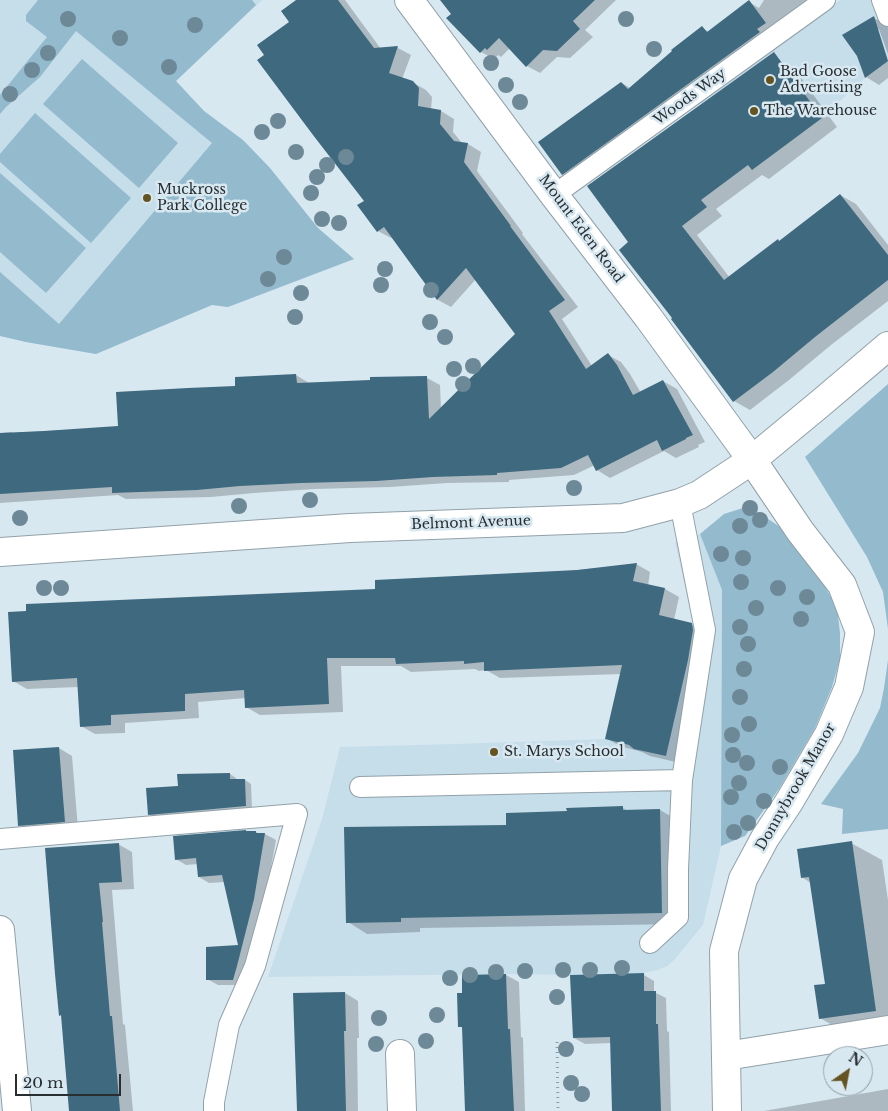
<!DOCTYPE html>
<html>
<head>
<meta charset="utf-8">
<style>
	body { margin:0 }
	#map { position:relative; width:888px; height:1111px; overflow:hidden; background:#d8e8f1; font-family:"Libre Baskerville",serif }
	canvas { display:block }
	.north { position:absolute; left:823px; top:1046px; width:50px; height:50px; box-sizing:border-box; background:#d8e8f1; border:1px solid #929ea4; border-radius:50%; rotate:33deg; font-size:14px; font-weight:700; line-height:20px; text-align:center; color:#282e31 }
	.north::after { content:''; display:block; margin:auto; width:18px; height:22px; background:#655421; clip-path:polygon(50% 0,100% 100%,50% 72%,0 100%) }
	.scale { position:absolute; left:15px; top:1074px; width:106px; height:22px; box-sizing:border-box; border:2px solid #282e31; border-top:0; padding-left:6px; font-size:15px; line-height:18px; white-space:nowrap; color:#282e31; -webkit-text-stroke:4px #d8e8f1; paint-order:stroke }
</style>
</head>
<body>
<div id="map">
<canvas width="888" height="1111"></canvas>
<div class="north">N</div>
<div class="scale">20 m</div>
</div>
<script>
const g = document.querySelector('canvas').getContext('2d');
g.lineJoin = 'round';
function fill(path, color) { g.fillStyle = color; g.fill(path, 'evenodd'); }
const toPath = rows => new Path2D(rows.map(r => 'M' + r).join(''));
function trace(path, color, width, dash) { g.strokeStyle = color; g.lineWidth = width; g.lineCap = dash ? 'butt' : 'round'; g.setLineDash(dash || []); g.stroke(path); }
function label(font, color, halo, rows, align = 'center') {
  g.font = font + ' "Libre Baskerville",serif'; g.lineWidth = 5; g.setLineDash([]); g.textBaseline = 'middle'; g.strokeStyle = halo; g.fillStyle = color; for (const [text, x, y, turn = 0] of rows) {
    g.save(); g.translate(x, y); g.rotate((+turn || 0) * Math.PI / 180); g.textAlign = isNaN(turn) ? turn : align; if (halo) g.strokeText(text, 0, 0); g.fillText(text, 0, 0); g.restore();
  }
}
fill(toPath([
	[0,0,262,0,176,81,204,111,243,140,270,168,318,228,354,259,228,307,212,305,96,354,26,342,0,336],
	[840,0,888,0,888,61,865,78,822,118,782,148,752,170,748,165,669,130,668,128,701,104,699,101,771,48],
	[700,534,722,590,721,846,703,925,674,960,667,966,658,970,644,973,570,975,506,974,268,977,322,819,340,747,454,744,605,739,666,756,697,625,693,623,675,542]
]), '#c6ddea');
fill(toPath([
	[38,0,252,0,256,5,176,81,204,111,243,140,270,168,318,228,354,259,228,307,212,305,96,354,26,342,0,336,0,272,59,324,212,143,76,31,40,77,6,107,0,114,0,95,47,37,26,21,26,15],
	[82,59,178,143,139,188,43,104],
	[35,113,131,198,91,243,0,162,0,154],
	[0,173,86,248,46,293,0,252],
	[888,384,888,629,883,592,867,557,805,457],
	[749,506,783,529,822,582,837,607,840,633,840,659,832,687,815,728,779,789,745,836,721,846,722,590,700,534,724,514],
	[888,660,888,829,842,834,843,809,821,804,858,753,880,708,884,688]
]), '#94bace');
fill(toPath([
	[298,0,345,0,381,49,398,48,411,55,402,79,412,82,426,90,432,97,431,110,441,111,454,119,453,132,462,143,468,144,481,152,477,171,523,233,522,234,578,307,562,319,592,366,608,355,621,362,630,374,641,393,663,381,677,389,705,442,698,445,699,447,676,458,664,451,610,478,597,470,595,465,574,475,509,480,509,482,447,483,390,487,315,489,254,493,211,497,126,499,118,495,0,503,0,433,11,432,13,433,119,427,237,388,236,378,296,375,309,383,309,384,427,378,440,385,441,409,516,334,476,279,451,307,438,300,393,237,391,238,378,231,366,201,266,55,291,23],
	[462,0,616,0,585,30,593,37,570,58,557,57,540,73,527,66,510,48,501,57,498,55,494,59,481,52],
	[764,0,823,0,575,180,563,174,622,83,630,88,702,28,709,32,749,2,759,8],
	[874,18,887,25,888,28,888,54,879,29,877,29,888,62,888,78,879,85,866,77,858,55],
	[785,69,801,78,837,127,769,179,762,175,716,209,722,216,697,235,730,278,780,242,840,195,856,204,888,245,888,301,831,345,789,380,750,410,734,401,630,243],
	[636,564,650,572,648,586,665,589,679,597,674,620,691,624,706,633,680,763,650,756,642,752,620,746,606,738,622,674,500,678,486,670,479,671,475,669,411,672,401,666,341,666,343,712,260,715,246,707,246,698,198,702,199,718,125,723,125,733,95,734,81,726,79,687,27,689,13,681,377,591],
	[59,748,72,756,78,829,33,832,19,825],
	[230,774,236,778,236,780,245,780,251,784,252,809,155,818,149,814,179,788],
	[623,808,628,811,660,810,679,821,681,924,420,928,420,932,367,934,348,922,507,826],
	[256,832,260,834,265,834,276,840,264,905,243,985,218,985,207,979,239,946,225,882,209,883,199,877,198,864,186,865,176,859],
	[851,843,882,860,888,900,888,1031,851,1036,820,1018,826,985,811,883,803,878],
	[118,844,132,852,134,889,112,890,123,1024,125,1025,133,1111,71,1111,62,1016,60,1015,47,849],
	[506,975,519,982,521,1037,523,1038,525,1111,466,1111,463,1028,459,1026,463,995,463,976],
	[644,975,654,981,654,992,666,998,667,1031,669,1032,671,1111,614,1111,611,1043,585,1044,574,1038],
	[345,993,358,1001,359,1038,357,1038,358,1111,298,1111],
	[888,1089,888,1111,764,1111]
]), '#0003');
fill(toPath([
	[296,0,338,0,374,48,398,46,389,73,413,81,419,88,418,106,441,110,440,124,454,141,468,143,464,162,511,226,510,226,565,300,549,311,586,369,608,353,617,365,633,395,663,380,693,435,686,438,686,439,662,451,657,440,596,471,588,455,561,468,497,473,497,475,433,477,376,481,301,483,240,486,197,490,112,493,112,487,0,494,0,433,44,431,118,426,116,392,188,388,235,386,235,377,296,374,297,383,370,380,370,377,427,376,429,419,515,334,466,268,437,300,384,227,377,232,357,205,364,201,313,135,257,60,264,55,257,45,289,22,281,11],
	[440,0,595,0,573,21,580,29,557,51,543,50,526,67,499,38,487,50,485,48,480,53,446,18,451,14],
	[749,0,766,23,757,29,760,32,562,175,538,142,621,82,628,89,672,51,671,50,702,26,707,32],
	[874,16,888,61,865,78,857,56,842,35],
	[774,52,822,118,752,170,748,165,701,200,707,207,682,226,724,280,778,239,779,241,840,194,888,255,888,280,815,337,773,372,733,402,671,319,672,318,619,250,628,242,587,186],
	[637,563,633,581,665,588,659,615,692,623,693,630,688,660,666,756,634,749,629,745,605,739,622,665,484,671,484,662,464,664,464,661,396,664,395,658,327,658,329,704,245,708,244,690,185,694,185,711,111,715,111,725,80,727,77,678,12,682,8,612,26,611,26,604,375,589,375,580,577,570],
	[59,747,65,822,18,826,13,750],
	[230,773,230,779,245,779,246,806,148,815,146,788,178,786,177,774],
	[623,806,623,810,660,809,662,913,401,918,401,922,346,923,344,827,506,825,506,813,567,811,566,808],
	[246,830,246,831,256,831,256,833,265,833,254,899,237,966,233,980,206,980,206,947,238,945,222,875,198,877,196,858,175,860,173,836],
	[852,841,876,1011,819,1019,814,985,825,984,809,877,801,878,797,849],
	[119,843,122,882,99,883,103,922,102,922,110,1016,112,1016,120,1111,69,1111,61,1015,59,1016,55,974,45,848],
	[644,973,644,991,656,991,656,1024,658,1024,661,1111,612,1111,610,1037,573,1038,570,975],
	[506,974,508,1029,510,1029,514,1111,465,1111,462,1027,458,1027,457,993,462,993,462,975],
	[345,992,346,1031,344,1031,346,1111,297,1111,293,993]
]), '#3f697f');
const lane = toPath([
	[882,0,888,16],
	[554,195,825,0],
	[360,787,682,780],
	[0,839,297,814,255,966,229,1025,214,1102,214,1111],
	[650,943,678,917,678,869,682,780,705,630,680,503]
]);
const street = toPath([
	[409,0,554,195,648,317,752,460,800,531,842,585,860,632,849,687,829,734,789,802,765,838,743,879,724,951,727,1111],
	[0,930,17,1111],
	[400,1054,402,1111],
	[726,1056,888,1030]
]);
const secondary = toPath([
	[0,552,350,528,623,518,680,503,699,495,752,460,822,402,888,346]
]);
trace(lane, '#92a1a9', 22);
trace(street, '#92a1a9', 30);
trace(secondary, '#92a1a9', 30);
trace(toPath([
	[557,1042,558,1111]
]), '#919da3', 3, [1, 4]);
trace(lane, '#fff', 20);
trace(street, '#fff', 28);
trace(secondary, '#fff', 28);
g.fillStyle = '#6d8997';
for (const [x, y] of [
	[68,19],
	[626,19],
	[195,25],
	[120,38],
	[654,49],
	[48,53],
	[491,63],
	[169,67],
	[32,70],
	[506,85],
	[10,94],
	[520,102],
	[278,121],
	[262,132],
	[296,152],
	[346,157],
	[327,165],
	[317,177],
	[311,193],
	[322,219],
	[339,223],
	[284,257],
	[385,269],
	[268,279],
	[381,285],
	[431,290],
	[301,293],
	[295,317],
	[430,322],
	[445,337],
	[473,366],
	[454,369],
	[463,384],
	[574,488],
	[310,500],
	[239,506],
	[750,508],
	[20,518],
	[760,520],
	[740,526],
	[721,554],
	[743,558],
	[741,582],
	[44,588],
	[61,588],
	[778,588],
	[807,597],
	[756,608],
	[801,619],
	[740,627],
	[748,644],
	[744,669],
	[740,697],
	[749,724],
	[732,735],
	[733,755],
	[747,763],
	[780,767],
	[739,783],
	[731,797],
	[764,801],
	[748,823],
	[734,832],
	[622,968],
	[563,970],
	[590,970],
	[525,971],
	[496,972],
	[470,975],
	[450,978],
	[557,997],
	[437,1015],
	[379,1018],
	[426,1041],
	[376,1044],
	[566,1049],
	[571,1083],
	[582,1094]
]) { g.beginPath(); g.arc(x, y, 8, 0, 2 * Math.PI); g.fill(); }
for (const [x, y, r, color] of [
	[770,80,5,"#655421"],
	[754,111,5,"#655421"],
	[147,198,5,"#655421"],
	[494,752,5,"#655421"]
]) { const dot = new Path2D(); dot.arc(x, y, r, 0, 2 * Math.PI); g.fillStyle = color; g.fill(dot); trace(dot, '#d8e8f1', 2); }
label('14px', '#282e31', '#d8e8f1', [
	["Bad Goose",780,72],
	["Advertising",780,88],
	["The Warehouse",764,111],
	["Muckross",157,190],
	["Park College",157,206],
	["St. Marys School",504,752]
], 'left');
label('14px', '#282e31', '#d8e8f1', [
	["Woods Way",690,97,-36],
	["Mount Eden Road",581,229,53],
	["Belmont Avenue",471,523,-2],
	["Donnybrook Manor",796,787,-60]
]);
</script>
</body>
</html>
